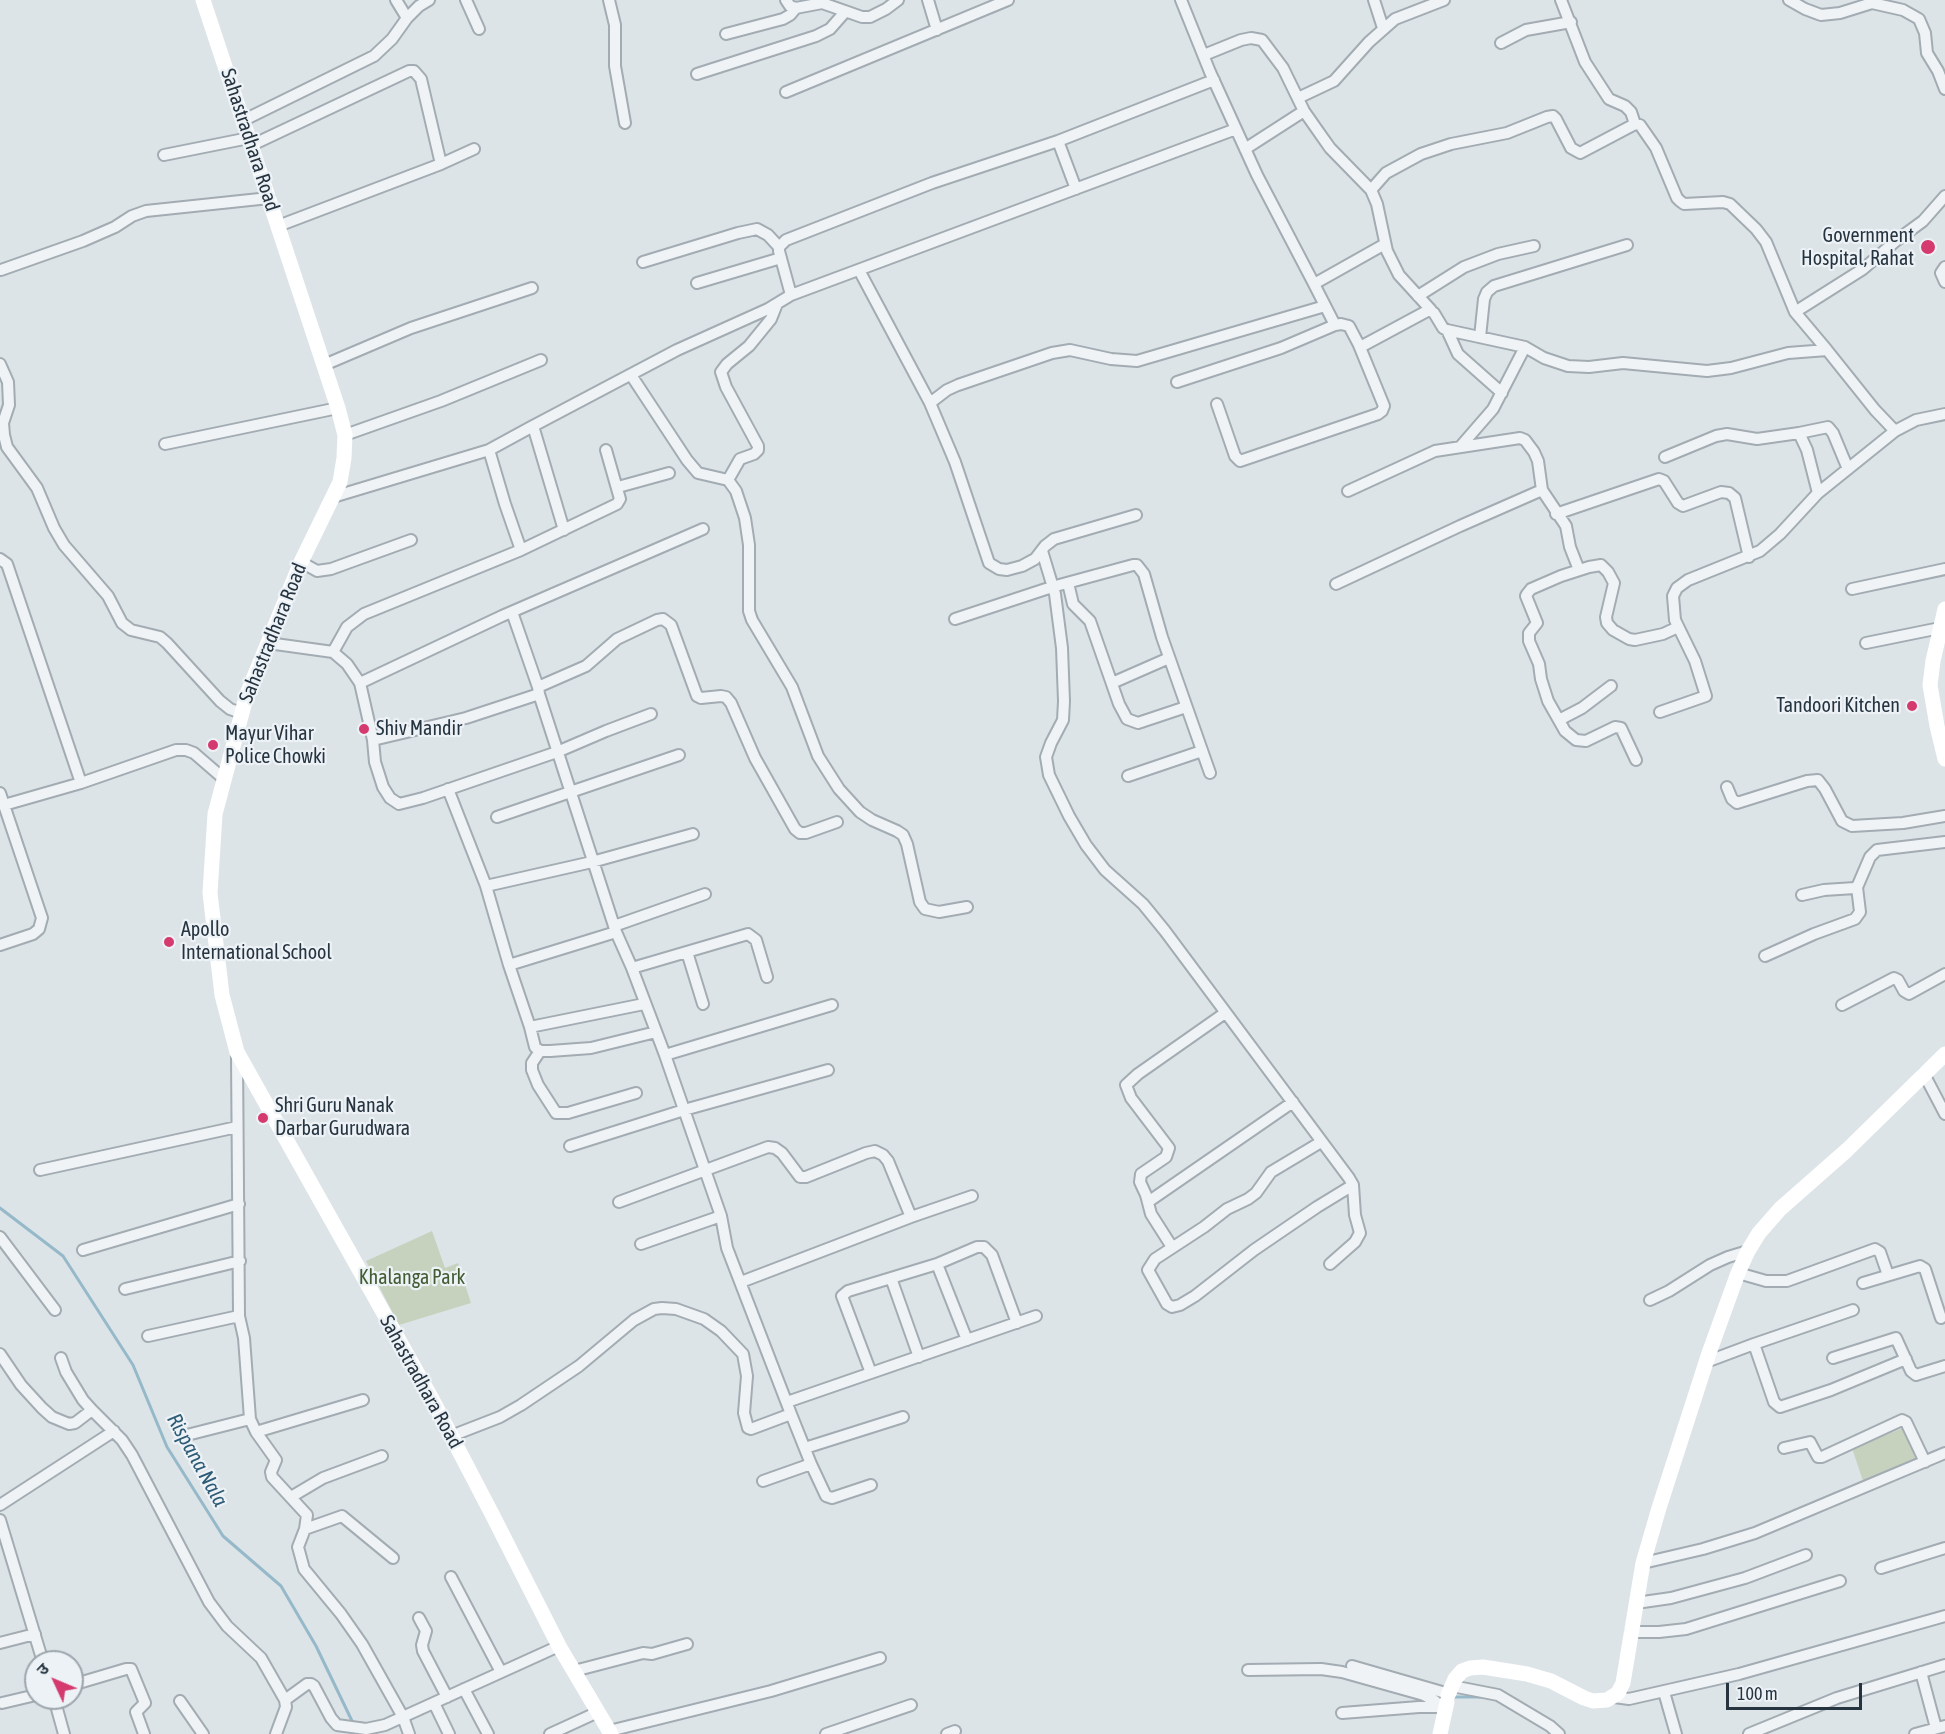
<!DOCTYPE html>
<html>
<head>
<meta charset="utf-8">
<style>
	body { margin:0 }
	#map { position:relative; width:1945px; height:1734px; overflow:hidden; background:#dde4e8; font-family:"Asap Condensed","Noto Sans Devanagari",sans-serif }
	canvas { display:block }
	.north { position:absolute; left:24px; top:1650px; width:60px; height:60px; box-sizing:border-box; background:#edf2f6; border:2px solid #9da6ad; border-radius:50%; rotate:314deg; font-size:16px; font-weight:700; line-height:24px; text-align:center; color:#263440 }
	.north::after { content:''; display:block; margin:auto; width:21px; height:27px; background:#d53a6e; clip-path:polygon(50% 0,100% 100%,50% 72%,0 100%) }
	.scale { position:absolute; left:1726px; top:1683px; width:136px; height:27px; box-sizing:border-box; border:3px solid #263440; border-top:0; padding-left:8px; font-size:18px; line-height:21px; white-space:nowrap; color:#263440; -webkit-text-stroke:4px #edf2f6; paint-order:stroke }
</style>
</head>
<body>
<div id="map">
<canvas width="1945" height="1734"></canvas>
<div class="north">उ</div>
<div class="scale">100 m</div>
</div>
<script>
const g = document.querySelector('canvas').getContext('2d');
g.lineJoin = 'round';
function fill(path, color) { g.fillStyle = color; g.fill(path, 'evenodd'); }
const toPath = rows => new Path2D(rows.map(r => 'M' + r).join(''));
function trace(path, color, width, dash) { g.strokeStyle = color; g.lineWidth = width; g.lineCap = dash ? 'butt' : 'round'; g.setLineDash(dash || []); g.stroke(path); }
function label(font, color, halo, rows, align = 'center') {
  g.font = font + ' "Asap Condensed",sans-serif'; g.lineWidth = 4.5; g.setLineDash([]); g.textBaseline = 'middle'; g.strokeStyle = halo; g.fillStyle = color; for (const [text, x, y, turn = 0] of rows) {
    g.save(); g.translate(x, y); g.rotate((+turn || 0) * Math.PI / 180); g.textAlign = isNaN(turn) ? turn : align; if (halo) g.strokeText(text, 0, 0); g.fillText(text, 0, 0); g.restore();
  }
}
fill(toPath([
	[432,1231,445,1268,458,1263,471,1303,399,1325,366,1261],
	[1903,1428,1922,1462,1864,1484,1852,1448]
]), '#c7d2be');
trace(toPath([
	[0,1208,63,1256,133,1365,167,1447,223,1536,281,1586,316,1646,353,1723],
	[1451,1697,1480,1697]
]), '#96b9ca', 3);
const street = toPath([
	[396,0,407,18],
	[466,0,479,29],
	[609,0,615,25,615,66,625,123],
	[786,0,790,6,796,8,822,3,862,17,870,17,886,9,898,0],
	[928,0,937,30],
	[1181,0,1210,72,1257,175,1314,284,1385,244],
	[1374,0,1383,28],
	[1561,0,1585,62,1609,99,1625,106,1631,112,1635,124],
	[1789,0,1805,9,1821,15,1840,13,1872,3,1903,10,1919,19,1925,33,1927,53,1938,71,1945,89],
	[726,34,783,19,790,15,796,8],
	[1501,43,1526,30,1571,22],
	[1204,55,1241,40,1251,38,1262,40,1283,68,1304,111,1318,131,1330,148,1371,190,1377,204,1387,251,1399,275,1431,310],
	[697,74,816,36,830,29,845,12],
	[786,92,1008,0],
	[1298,98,1334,81,1369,42,1395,19,1444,0],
	[244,120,374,56,392,39,407,18,419,6,429,0],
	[1058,141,1076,189],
	[252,145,409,71,414,71,421,79,441,164],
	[1245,149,1304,111],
	[164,155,249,138],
	[1371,190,1386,173,1421,154,1451,144,1507,133,1547,117,1553,116,1556,119,1571,148,1580,153,1635,124,1640,125,1656,148,1677,198,1680,201,1684,204,1723,202,1730,204,1756,229,1766,242,1795,312,1827,350],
	[278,226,441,164,474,149],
	[643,262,738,233,757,229,768,235,779,247],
	[1945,267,1941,273,1945,282],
	[1,270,83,241,115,227,132,216,146,211,269,198],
	[859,270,930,403,955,462,989,563,999,569,1007,570,1022,566,1035,559,1045,546,1054,539,1136,515],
	[697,283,781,258],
	[1314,284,1335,325,1341,324,1349,326,1359,345,1364,345,1429,310,1434,313,1443,328,1447,330,1525,347,1544,358,1568,366,1589,367,1623,363,1707,371,1731,368,1788,353,1827,350,1875,410,1895,431,1916,420,1945,414],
	[791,295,779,251,779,247,786,240,932,183,1058,141,1214,80],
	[1418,296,1464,267,1498,254,1534,246],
	[1795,312,1863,269,1897,240,1923,221,1945,196],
	[1447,330,1458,354,1502,393],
	[1480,337,1484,299,1487,292,1494,286,1627,245],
	[0,364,8,382,9,405,3,423,4,435,7,447,37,488,54,528,64,545,108,596,122,623,131,630,160,637,167,643,220,701,230,709,241,713],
	[324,365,411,328,532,288],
	[631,375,687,460,698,473,728,480,736,491,745,518,749,545,749,611,752,620,792,687,818,756,839,789,860,812,872,820,897,831,903,835,907,844,920,902,925,909,939,912,967,907],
	[1177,382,1281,348,1335,325],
	[930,403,947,390,958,385,1052,353,1070,350,1111,359,1137,361,1325,306],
	[1217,404,1235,456,1240,461,1378,414,1382,411,1384,406,1359,345],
	[1799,433,1828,427,1833,433,1848,469],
	[345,435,441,401,541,360],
	[165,444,338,408],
	[1460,447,1493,409,1525,347],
	[489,450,533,426],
	[606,450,620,499,617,504,521,550,364,614,347,627,333,652,347,664,360,683,502,616,703,529],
	[1665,457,1716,436,1727,434,1757,439,1799,433,1807,450,1818,493],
	[728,480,740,459,754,454,758,450,758,446,726,387,721,372,727,364,749,346,771,319,777,304],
	[618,487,669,473],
	[1348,491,1435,451,1520,438,1525,440,1534,452,1538,461,1542,490],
	[333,497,489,450,505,504,521,550],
	[1556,514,1659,479,1664,481,1678,503,1683,506,1721,492,1729,493,1735,498,1749,557],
	[564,530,533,426,677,350,768,309,791,295,1236,129],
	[1042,551,1055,594,1062,648,1064,701,1063,720,1051,743,1046,757,1049,775,1069,816,1086,845,1105,870,1143,904,1165,931,1349,1178,1353,1185,1355,1215,1360,1233,1355,1242,1330,1264],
	[0,559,7,564,81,783],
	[301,562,317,571,331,569,411,540],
	[1068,583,1073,604,1090,621,1119,704,1127,719,1138,723,1186,707],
	[1336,584,1460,526,1542,490,1566,526,1570,547,1579,570],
	[1852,589,1945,569],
	[512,612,538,687],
	[955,619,1052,587,1133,565,1137,565,1144,574,1162,637,1210,773],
	[268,643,333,652],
	[1866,643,1940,628],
	[360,683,373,740,466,718,539,694,538,687,586,666,617,639,657,620,663,619,671,625,697,696,701,698,721,696,726,697,731,703,755,758,795,829,800,833,806,833,837,822],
	[1112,683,1169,658],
	[1660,712,1706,696,1695,661,1675,620,1673,596,1677,588,1688,580,1760,551,1780,534,1818,493,1895,431],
	[1559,720,1582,708,1611,686],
	[373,740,375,762,383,787,390,798,399,804,423,798,557,752,606,731,651,714],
	[1636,760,1621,728,1615,727,1586,741,1576,740,1565,731,1548,701,1541,679,1539,664,1529,641,1529,633,1537,623,1526,596,1527,594,1531,589,1561,576,1589,567,1601,565,1608,572,1614,583,1606,617,1607,623,1613,630,1629,639,1635,640,1663,634,1678,627],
	[1128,776,1202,751],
	[1727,787,1732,799,1737,803,1807,781,1818,780,1825,789,1842,821,1852,826,1903,823,1945,816],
	[448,789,486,886],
	[0,793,42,918,39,929,33,934,0,945],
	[4,805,81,783,176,750,186,750,194,753,224,779],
	[497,817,679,755],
	[1802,895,1824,890,1855,888,1858,885,1870,857,1877,850,1945,842],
	[614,926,705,894],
	[687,952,703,1004],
	[1765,956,1814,934,1855,919,1860,912,1857,887],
	[509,965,486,886,592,862,693,834],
	[632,968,748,934,756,940,767,977],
	[644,1004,530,1027,535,1047,540,1051,550,1051,591,1048,656,1032],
	[1842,1005,1894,978,1898,980,1904,991,1909,994,1945,974],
	[530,1027,509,965,616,932],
	[540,1051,532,1063,532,1070,538,1085,556,1113,568,1113,636,1093],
	[665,1055,832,1005],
	[237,1056,239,1316,244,1338,250,1419,256,1432,363,1400],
	[1924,1074,1945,1114],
	[1321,1142,1271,1172,1256,1193,1248,1199,1227,1209,1204,1227,1155,1259,1148,1270,1167,1304,1172,1307,1180,1305,1195,1296,1254,1250,1317,1207,1353,1185],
	[570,1146,684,1110,828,1070],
	[40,1170,237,1127],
	[619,1202,768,1147,775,1148,782,1153,800,1177,806,1177,866,1153,875,1151,883,1155,888,1161,911,1217,741,1282],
	[1148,1202,1293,1102],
	[911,1217,972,1196],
	[0,1237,55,1310],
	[641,1244,721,1216],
	[1172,1247,1151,1214,1146,1195,1140,1182,1141,1174,1166,1157,1169,1148,1131,1098,1126,1085,1138,1074,1225,1013],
	[83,1250,239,1204],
	[937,1264,967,1340],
	[1738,1273,1766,1281,1787,1281,1875,1249,1880,1252,1888,1275],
	[1863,1283,1920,1266,1925,1269,1941,1318],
	[125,1289,240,1261],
	[1650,1300,1669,1291,1710,1265,1728,1257,1748,1251],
	[148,1336,239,1316],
	[1754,1344,1853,1310],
	[0,1354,21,1385,42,1408,52,1417,69,1424,75,1423,92,1410,122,1440,132,1455,209,1602,227,1626,261,1658,285,1700,286,1707,276,1734],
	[919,1357,891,1278,937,1264,977,1247,984,1247,992,1255,1017,1323],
	[61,1358,66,1372,83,1400,92,1410],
	[1833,1358,1896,1338,1911,1371,1916,1375,1945,1366],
	[1706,1362,1754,1344,1774,1402,1780,1407,1831,1390,1906,1359],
	[871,1373,842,1296,848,1291,891,1278],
	[787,1402,1036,1316],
	[791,1414,811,1464,826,1496,832,1498,871,1485],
	[256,1432,276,1460,271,1472,272,1477,307,1515,305,1529,298,1547,304,1569,341,1614,362,1644,403,1717,409,1734],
	[187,1435,250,1419],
	[451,1436,500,1417,521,1405,579,1366,634,1320,654,1309,662,1308,676,1309,704,1319,721,1331,743,1354,747,1376,744,1413,748,1428,751,1429,791,1414,727,1248,721,1216,665,1055,632,968,616,932,539,694],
	[805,1448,903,1417],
	[1784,1448,1810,1442,1818,1457,1822,1457,1902,1420,1906,1422,1925,1462],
	[763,1481,811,1464],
	[291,1497,323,1478,382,1456],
	[0,1505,114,1431],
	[0,1520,43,1662],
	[305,1529,342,1516,393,1558],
	[1643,1563,1703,1549,1755,1533,1945,1453],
	[1881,1568,1945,1548],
	[451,1577,501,1672],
	[1636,1603,1671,1598,1745,1578,1806,1555],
	[419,1618,426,1631,422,1645,423,1651,447,1697],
	[1631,1632,1659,1632,1686,1629,1840,1581],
	[0,1643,35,1634],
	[1352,1666,1449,1694],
	[1248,1670,1321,1669,1342,1672,1424,1695,1435,1701,1441,1707],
	[574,1671,643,1653,652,1654,687,1644],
	[1921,1672,1936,1728],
	[72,1685,126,1669,131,1669,145,1703,136,1712,144,1734],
	[1452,1686,1498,1695,1550,1726,1559,1734],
	[464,1689,488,1734],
	[1664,1692,1676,1734],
	[1614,1697,1629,1699,1739,1674,1945,1616],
	[54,1698,64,1734],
	[285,1700,307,1684,311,1684,314,1686,331,1718,337,1725,366,1729,385,1725,559,1646],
	[180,1701,203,1734],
	[2,1703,36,1695],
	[434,1703,449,1734],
	[1342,1713,1419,1707,1445,1707],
	[609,1731,771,1691,880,1658],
	[550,1734,598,1712],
	[826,1734,911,1705],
	[947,1734,955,1731],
	[1749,1734,1837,1698,1945,1665],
	[1915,1734,1945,1726]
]);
trace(street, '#a2acb2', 14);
trace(street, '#f0f3f6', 10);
trace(toPath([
	[203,0,338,408,345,435,344,458,340,482,301,562,247,694,215,814,210,893,222,995,237,1052,432,1399,493,1516,559,1646,611,1734],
	[1945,609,1933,661,1930,685,1937,726,1945,759],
	[1448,1695,1455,1679,1462,1671,1470,1668,1483,1667,1527,1674,1551,1681,1584,1698,1593,1701,1607,1700,1618,1693,1623,1683,1643,1563,1659,1508,1709,1353,1738,1273,1748,1251,1759,1233,1780,1209,1847,1150,1945,1054],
	[1440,1734,1447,1702]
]), '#fff', 15);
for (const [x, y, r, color] of [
	[1928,247,8,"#d53a6e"],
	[1912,706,6,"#d53a6e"],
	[364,729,6,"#d53a6e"],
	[213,745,6,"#d53a6e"],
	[169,942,6,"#d53a6e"],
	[263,1118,6,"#d53a6e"]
]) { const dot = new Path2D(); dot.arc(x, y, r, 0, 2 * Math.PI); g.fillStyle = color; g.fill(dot); trace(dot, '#edf2f6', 2); }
label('20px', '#263440', '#edf2f6', [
	["Sahastradhara Road",250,140,72],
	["Sahastradhara Road",273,633,-68],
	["Sahastradhara Road",421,1382,61]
]);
label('20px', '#263440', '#edf2f6', [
	["Government",1914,236,"right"],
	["Hospital, Rahat",1914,259,"right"],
	["Tandoori Kitchen",1900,706,"right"],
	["Shiv Mandir",376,729],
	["Mayur Vihar",225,734],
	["Police Chowki",225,757],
	["Apollo",181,930],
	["International School",181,953],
	["Shri Guru Nanak",275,1106],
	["Darbar Gurudwara",275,1129]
], 'left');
label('20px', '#425c32', '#edf2f6', [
	["Khalanga Park",412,1278]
]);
label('italic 21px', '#2e5b75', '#edf2f6', [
	["Rispana Nala",197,1460,61]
]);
</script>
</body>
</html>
